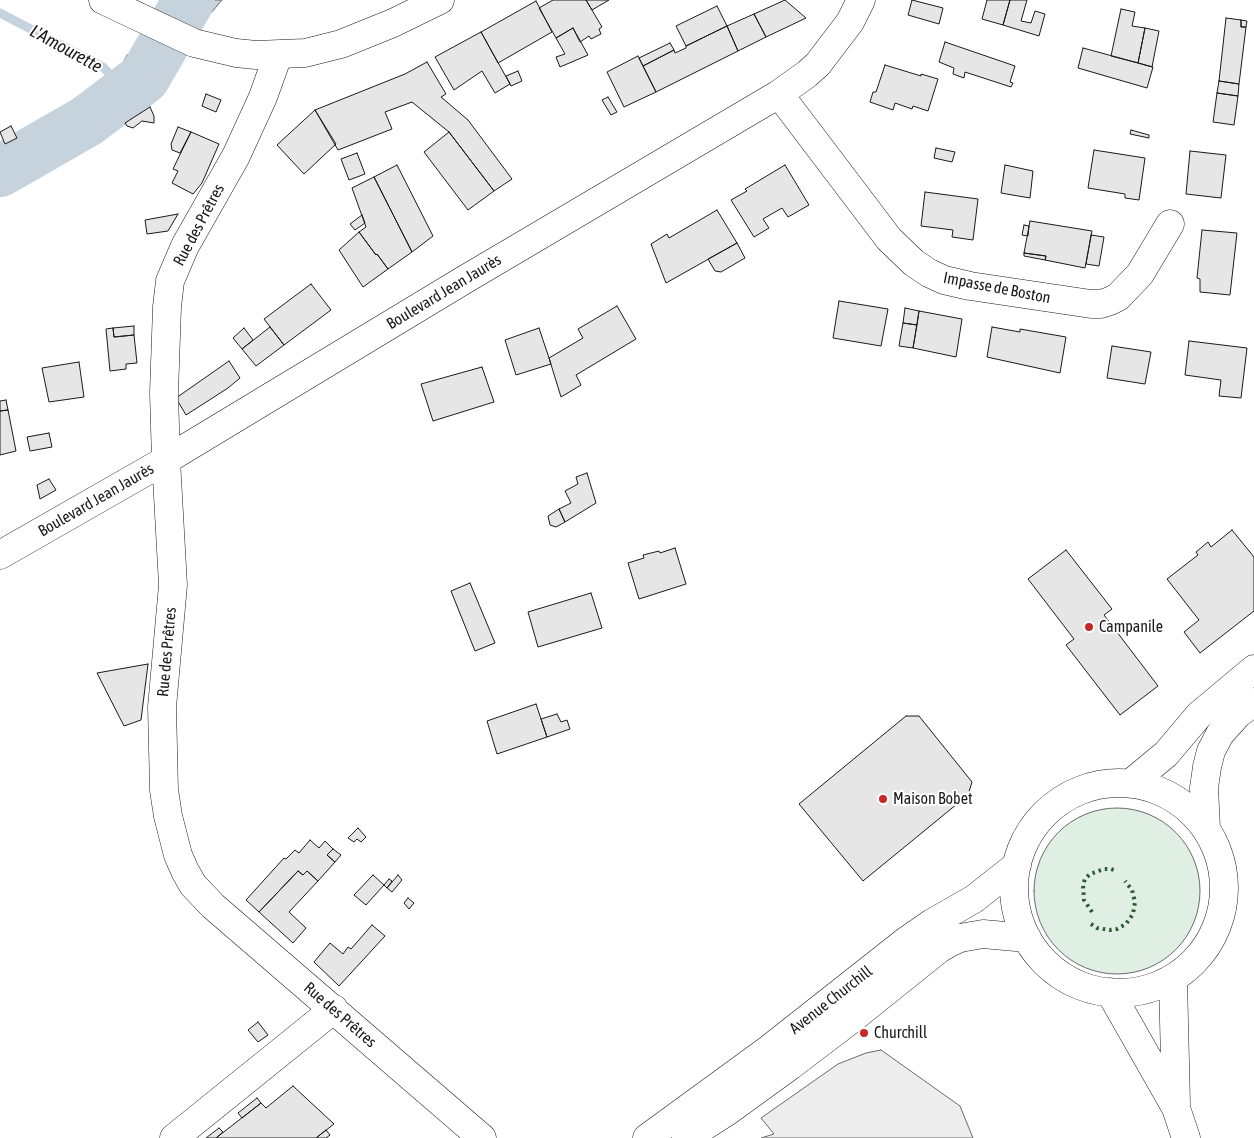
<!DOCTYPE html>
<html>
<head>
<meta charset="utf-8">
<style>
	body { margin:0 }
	canvas { display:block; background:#fff }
</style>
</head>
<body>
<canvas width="1254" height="1138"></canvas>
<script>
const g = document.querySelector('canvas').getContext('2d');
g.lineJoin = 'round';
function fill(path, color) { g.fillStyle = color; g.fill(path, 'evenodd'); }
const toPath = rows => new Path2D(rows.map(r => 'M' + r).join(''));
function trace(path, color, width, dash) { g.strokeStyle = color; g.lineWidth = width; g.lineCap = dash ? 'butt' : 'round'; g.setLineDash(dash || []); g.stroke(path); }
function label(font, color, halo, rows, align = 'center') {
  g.font = font + ' "Asap Condensed",sans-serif'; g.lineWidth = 4; g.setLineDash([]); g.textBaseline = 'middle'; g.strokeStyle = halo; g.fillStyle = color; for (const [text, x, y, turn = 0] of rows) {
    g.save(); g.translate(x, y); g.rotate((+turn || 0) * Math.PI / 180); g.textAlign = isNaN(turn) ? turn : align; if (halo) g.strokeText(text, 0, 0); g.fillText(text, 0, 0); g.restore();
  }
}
const green = toPath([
	'1034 891a83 83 0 1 1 166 0a83 83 0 1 1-166 0Z'
]);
fill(green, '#e0efe3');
trace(green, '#6a6a6a', 1);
const parking = toPath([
	[881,1050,960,1106,973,1138,761,1138,774,1134,761,1118,838,1064,866,1053,881,1050]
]);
fill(parking, '#ededed');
trace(parking, '#6a6a6a', 1);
const water = toPath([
	[184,0,222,0,211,13,184,0],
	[127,55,172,75,147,106,124,120,0,180,0,148,77,103,104,84,113,71,119,71,127,55]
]);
fill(water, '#c6d2dc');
trace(water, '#6a6a6a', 1);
trace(toPath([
	[0,13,103,67,117,82]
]), '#c6d2dc', 9);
trace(toPath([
	[0,171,87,121,144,78,189,0]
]), '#c6d2dc', 52);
const building = toPath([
	[553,0,586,0,602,27,599,29,601,34,591,39,589,36,580,42,573,28,556,38,539,8,553,0],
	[586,0,609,0,592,10,586,0],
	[785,0,806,18,766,37,754,14,785,0],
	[912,0,943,8,939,24,908,15,912,0],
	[987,0,1010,0,1003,25,982,19,987,0],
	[1010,0,1027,0,1021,21,1031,23,1035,11,1045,14,1039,36,1003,25,1010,0],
	[536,1,552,32,498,63,481,32,536,1],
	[717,6,727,26,686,46,676,26,717,6],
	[1121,9,1135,12,1132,26,1145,28,1138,63,1111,56,1121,9],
	[754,14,766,37,738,51,727,26,754,14],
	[1226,18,1241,20,1241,27,1246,27,1239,84,1219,81,1226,18],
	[1241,20,1247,21,1246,27,1241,27,1241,20],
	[727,26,738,51,656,92,643,66,674,50,675,53,686,48,686,46,727,26],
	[573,28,588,55,560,67,556,57,565,54,556,38,573,28],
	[1145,28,1159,31,1152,67,1138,63,1145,28],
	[481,32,510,84,495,93,482,71,454,90,435,57,481,32],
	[945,42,1015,66,1010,82,1013,83,1011,87,965,72,964,78,953,74,954,68,939,62,945,42],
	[670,43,674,50,643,66,639,58,670,43],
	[1083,48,1153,67,1147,88,1078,68,1083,48],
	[638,56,656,92,624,107,607,72,638,56],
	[427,62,446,94,441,97,468,120,512,179,494,191,449,132,412,102,385,112,392,129,338,150,315,110,405,74,427,62],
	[885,65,921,76,921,74,938,79,928,111,913,106,912,109,895,103,893,110,870,102,873,92,876,92,885,65],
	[518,71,522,81,511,86,506,76,518,71],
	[1219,81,1239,84,1238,96,1217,93,1219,81],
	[1217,93,1238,96,1234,125,1213,122,1217,93],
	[206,94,221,100,216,112,202,106,206,94],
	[608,97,617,112,611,115,602,100,608,97],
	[150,107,154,116,154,123,142,121,133,128,127,126,125,123,150,107],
	[315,110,336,144,304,174,277,145,315,110],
	[11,126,17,138,5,144,0,132,11,126],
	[178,127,191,132,180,153,172,150,171,144,178,127],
	[1131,130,1149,135,1149,138,1130,134,1131,130],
	[191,132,219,144,202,183,193,194,172,183,178,171,173,169,191,132],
	[449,132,494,191,468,210,424,152,449,132],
	[936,148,955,152,952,162,934,158,936,148],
	[1094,150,1145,158,1139,200,1125,198,1125,194,1088,188,1094,150],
	[1190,151,1226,155,1221,198,1186,194,1190,151],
	[357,153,365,174,349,180,341,159,357,153],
	[397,165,433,236,412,252,374,177,397,165],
	[785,165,809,205,788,217,782,208,763,219,769,228,754,237,731,200,747,191,745,189,785,165],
	[1005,165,1033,171,1030,198,1001,193,1005,165],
	[374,177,412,252,388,269,377,254,376,255,359,232,366,227,352,188,374,177],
	[925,192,978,199,973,240,952,237,953,230,921,226,925,192],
	[717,210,737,243,666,283,651,244,667,234,669,238,717,210],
	[178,214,168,231,147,234,145,220,178,214],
	[362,215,365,223,355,230,350,224,362,215],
	[1030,221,1092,231,1085,268,1045,260,1046,256,1024,253,1030,221],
	[1024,225,1029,226,1028,236,1022,235,1024,225],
	[1202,230,1237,233,1230,295,1200,292,1200,279,1197,278,1202,230],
	[359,232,376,255,377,254,388,269,363,287,339,250,359,232],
	[1091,235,1104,237,1099,266,1086,264,1091,235],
	[737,243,745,258,721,272,715,271,708,259,737,243],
	[1024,253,1046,256,1045,260,1024,256,1024,253],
	[311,284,331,310,284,345,264,319,311,284],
	[839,301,888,309,881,346,833,338,839,301],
	[617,306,636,339,576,375,581,385,561,397,549,358,583,338,578,329,617,306],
	[905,308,919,311,917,325,903,323,905,308],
	[919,311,962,319,956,357,913,348,919,311],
	[903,323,917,325,913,348,899,346,903,323],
	[134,326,134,335,114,337,113,328,134,326],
	[270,327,284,345,256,366,242,349,270,327],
	[992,327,1020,332,1020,329,1066,337,1060,373,987,357,992,327],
	[113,328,114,337,134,335,137,363,126,364,126,369,110,371,106,329,113,328],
	[244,328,253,340,242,349,233,338,244,328],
	[539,328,551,364,516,375,505,340,539,328],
	[1189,341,1247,348,1241,398,1219,396,1221,380,1185,375,1189,341],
	[1112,346,1151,352,1145,384,1107,378,1112,346],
	[229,361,240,378,228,388,186,415,176,398,229,361],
	[79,362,84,397,49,402,42,368,79,362],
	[482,367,494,402,433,421,421,384,482,367],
	[6,400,8,410,0,411,0,401,6,400],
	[8,410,16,451,0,455,0,411,8,410],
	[49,433,52,447,30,451,27,437,49,433],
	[587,473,596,503,565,522,559,509,571,503,565,491,578,484,576,477,587,473],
	[49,479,56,490,40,499,37,485,49,479],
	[559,509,565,522,556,527,550,525,548,516,559,509],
	[1232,530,1254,557,1254,611,1200,653,1184,632,1199,620,1167,579,1198,555,1196,552,1208,542,1211,547,1232,530],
	[675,548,686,584,639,599,628,563,644,558,643,555,659,551,660,553,675,548],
	[1066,550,1112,609,1104,615,1158,686,1120,715,1066,645,1074,639,1028,579,1066,550],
	[470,583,495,643,475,651,451,591,470,583],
	[591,593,602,628,538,647,528,612,591,593],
	[148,664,141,720,124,726,97,673,148,664],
	[536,704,547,737,497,754,487,721,536,704],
	[557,714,561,722,567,720,570,729,547,737,541,719,557,714],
	[906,716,919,716,972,782,968,795,863,881,799,804,906,716],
	[358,828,366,837,361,842,357,839,354,842,348,838,358,828],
	[310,840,319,848,325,841,333,849,327,855,335,862,318,881,307,871,303,875,298,871,259,912,246,900,284,858,286,859,295,850,299,853,310,840],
	[333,849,341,855,335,862,327,855,333,849],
	[298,871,303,875,307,871,318,881,289,912,306,928,293,943,259,912,298,871],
	[373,875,384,885,366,905,354,895,373,875],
	[398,875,402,880,392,892,387,888,398,875],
	[389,879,392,881,387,888,384,885,389,879],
	[408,898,414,903,409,909,404,903,408,898],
	[372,925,385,936,339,986,314,962,330,943,343,954,348,947,351,949,372,925],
	[258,1022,268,1035,258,1042,248,1030,258,1022],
	[293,1086,334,1124,316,1138,216,1138,261,1103,266,1108,293,1086],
	[257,1098,261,1103,242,1118,238,1113,257,1098],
	[219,1128,223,1132,216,1138,206,1138,219,1128],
	[326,1130,330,1135,326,1138,316,1138,326,1130]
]);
fill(building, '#e6e6e6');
trace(building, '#1a1a1a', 1);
const minor = toPath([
	[278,55,263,97,236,156,185,246,170,281,167,307,164,393,166,460,173,585,162,707,164,790,168,816,178,855,185,871,193,885,213,906,482,1138],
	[779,94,889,239,914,263,929,273,944,280,970,286,1091,304,1101,304,1110,301,1118,297,1140,274,1170,224],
	[0,555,166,460,464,280,779,94,807,74,818,64,850,22,861,0],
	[174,1138,334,1009]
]);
const major = toPath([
	[103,0,194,43,236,53,256,55,305,53,341,44,393,23,440,0],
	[1131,783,1166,754,1199,715,1254,669],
	'1014 888a105 105 0 1 1 210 0a105 105 0 1 1-210 0Z',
	[1206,828,1204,788,1207,767,1211,751,1220,734,1238,714,1254,702],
	[1173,979,1176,1104],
	[1110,992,1176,1108,1186,1138],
	[647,1138,769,1049,906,941,932,923,974,899,1017,865],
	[686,1138,728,1111,790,1066,853,1018,939,949,949,943,960,938,983,934,1027,938]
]);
trace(minor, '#1a1a1a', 29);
trace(major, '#1a1a1a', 29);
trace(minor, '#fff', 28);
trace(major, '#fff', 28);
trace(toPath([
	[1092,912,1084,900,1083,885,1085,879,1090,874,1104,869,1111,869,1117,871],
	[1091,924,1097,928,1110,930,1117,929,1126,924,1133,914,1135,902,1132,890,1125,881]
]), '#2b5a34', 4, [2.5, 4]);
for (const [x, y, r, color] of [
	[1089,627,5,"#c62828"],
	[883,799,5,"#c62828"],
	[864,1033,5,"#c62828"]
]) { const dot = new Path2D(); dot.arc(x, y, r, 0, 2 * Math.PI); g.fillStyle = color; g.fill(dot); trace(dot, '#fff', 2); }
label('16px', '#1a1a1a', '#fff', [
	["Rue des Prêtres",199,225,-62],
	["Impasse de Boston",997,288,11],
	["Boulevard Jean Jaurès",444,292,-31],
	["Boulevard Jean Jaurès",96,500,-30],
	["Rue des Prêtres",167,652,-85],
	["Avenue Churchill",831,1000,-38],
	["Rue des Prêtres",340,1015,41]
]);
label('16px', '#1a1a1a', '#fff', [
	["Campanile",1099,627],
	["Maison Bobet",893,799],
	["Churchill",874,1033]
], 'left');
label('italic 18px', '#1a1a1a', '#fff', [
	["L'Amourette",66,49,29]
]);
</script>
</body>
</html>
